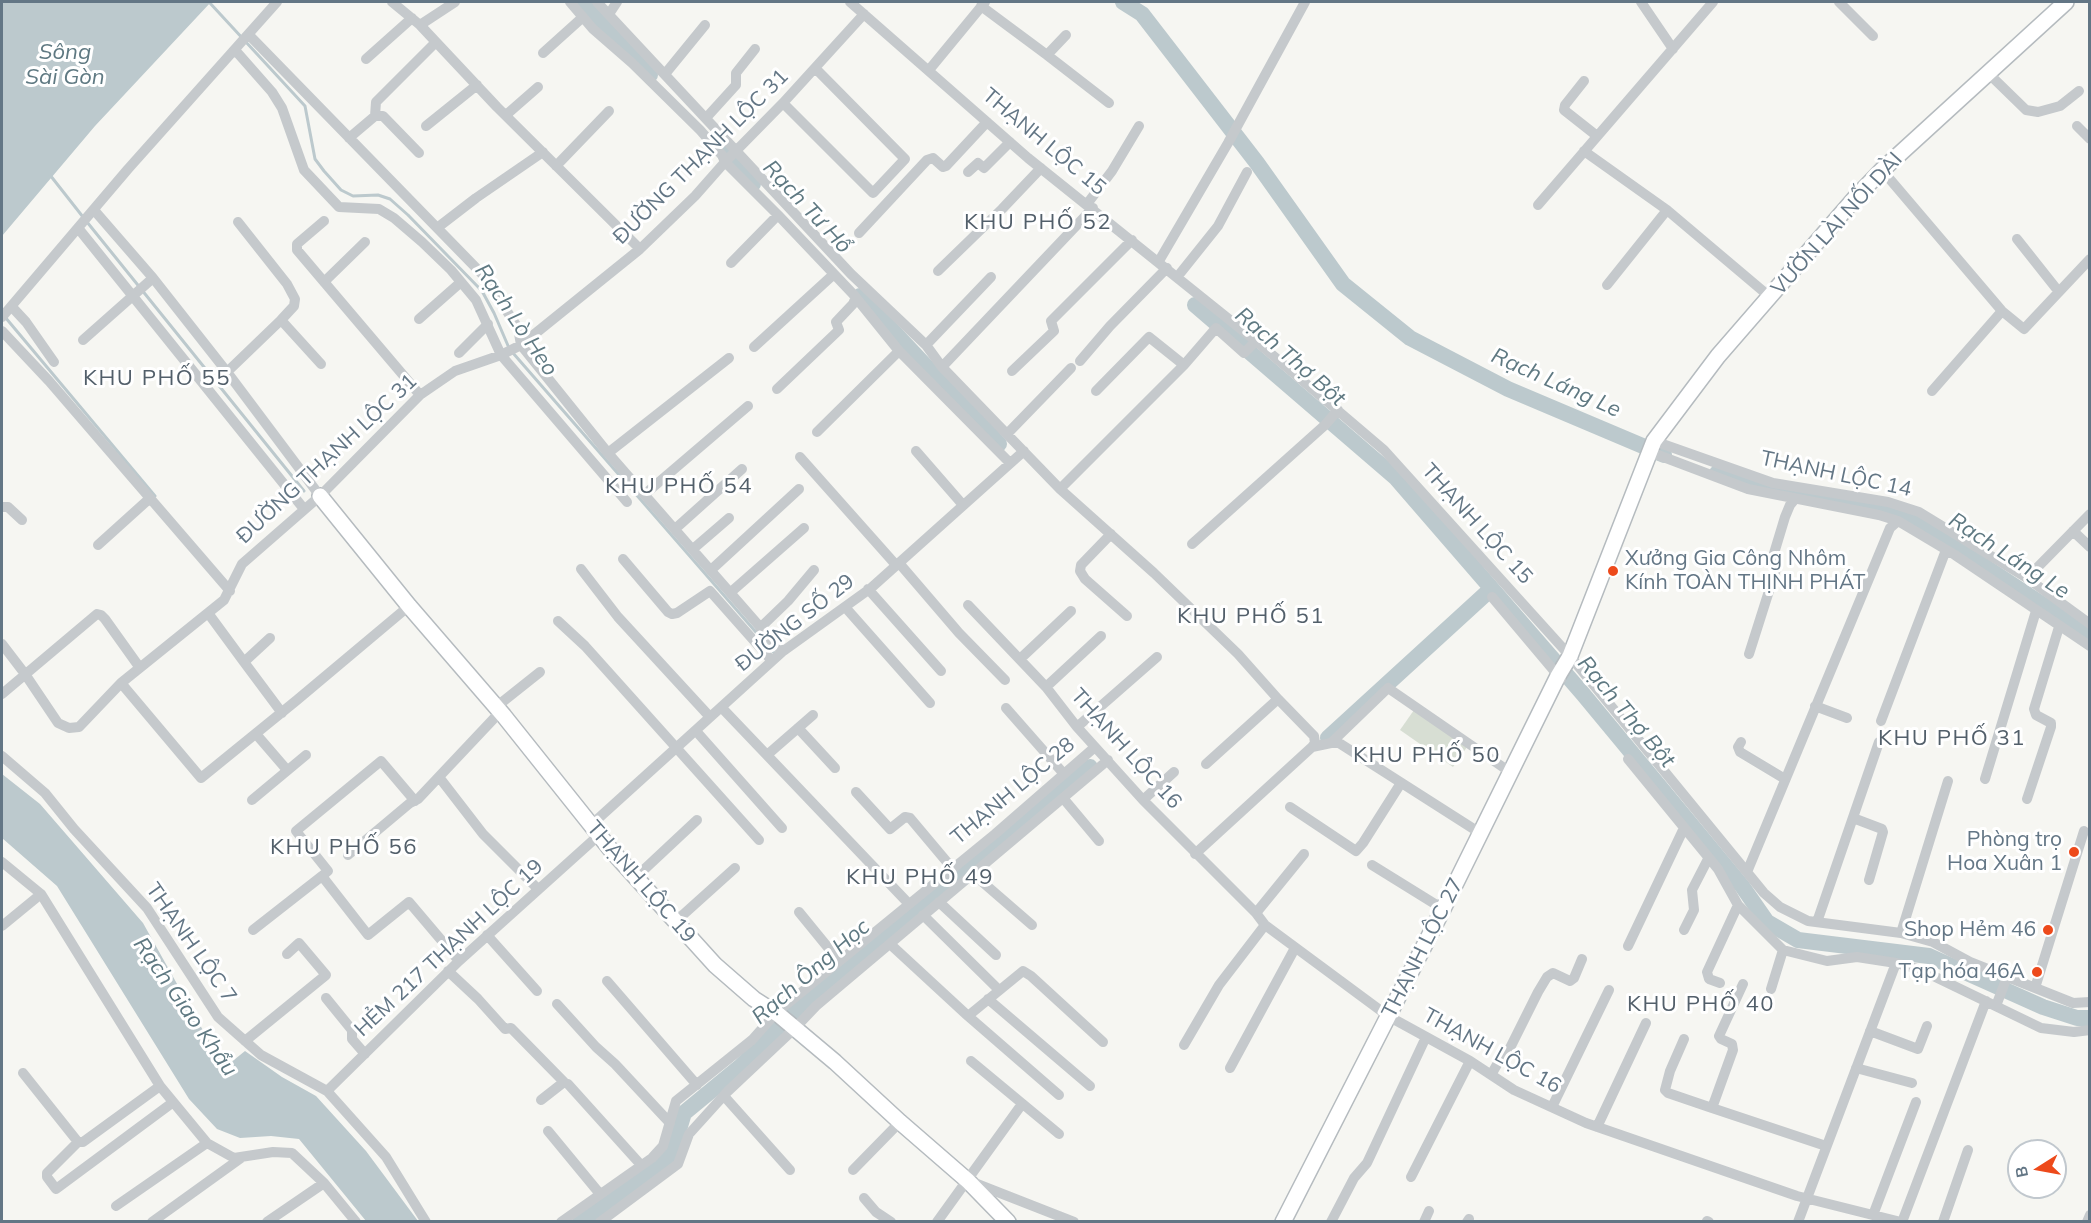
<!DOCTYPE html>
<html>
<head>
<meta charset="utf-8">
<style>
	body { margin:0 }
	#map { position:relative; width:2091px; height:1223px; overflow:hidden; background:#f6f6f2; font-family:Mulish,sans-serif }
	canvas { display:block }
	.frame { position:absolute; inset:0; border:3px solid #637685; pointer-events:none }
	.north { position:absolute; left:2007px; top:1139px; width:60px; height:60px; box-sizing:border-box; background:#fff; border:2px solid #c1c8ce; border-radius:50%; rotate:259deg; font-size:16px; font-weight:700; line-height:24px; text-align:center; color:#637685 }
	.north::after { content:''; display:block; margin:auto; width:21px; height:27px; background:#ed4a1b; clip-path:polygon(50% 0,100% 100%,50% 72%,0 100%) }
</style>
</head>
<body>
<div id="map">
<canvas width="2091" height="1223"></canvas>
<div class="frame"></div>
<div class="north">B</div>
</div>
<script>
const g = document.querySelector('canvas').getContext('2d');
g.lineJoin = 'round';
function fill(path, color) { g.fillStyle = color; g.fill(path, 'evenodd'); }
const toPath = rows => new Path2D(rows.map(r => 'M' + r).join(''));
function trace(path, color, width, dash) { g.strokeStyle = color; g.lineWidth = width; g.lineCap = dash ? 'butt' : 'round'; g.setLineDash(dash || []); g.stroke(path); }
function label(font, color, halo, rows, align = 'center') {
  g.font = font + ' Mulish,sans-serif'; g.lineWidth = 6; g.setLineDash([]); g.textBaseline = 'middle'; g.strokeStyle = halo; g.fillStyle = color; for (const [text, x, y, turn = 0] of rows) {
    g.save(); g.translate(x, y); g.rotate((+turn || 0) * Math.PI / 180); g.textAlign = isNaN(turn) ? turn : align; if (halo) g.strokeText(text, 0, 0); g.fillText(text, 0, 0); g.restore();
  }
}
fill(toPath([
	[1414,710,1467,747,1453,767,1400,730]
]), '#d7ded3');
fill(toPath([
	[2,2,211,2,95,126,2,236],
	[2,774,40,804,143,923,224,1068,245,1051,282,1077,316,1096,366,1151,418,1221,366,1221,299,1139,271,1136,240,1138,217,1129,189,1099,57,886,2,838]
]), '#bcc9cd');
trace(toPath([
	[209,2,305,106,315,159,324,171,341,190,353,196,378,195,390,199,408,215,482,291,494,313,509,348],
	[50,175,83,217],
	[87,222,304,491],
	[5,317,155,496],
	[513,353,775,654]
]), '#bcc9cd', 3);
trace(toPath([
	[581,2,650,75],
	[1123,2,1142,14,1257,163,1343,284,1410,338,1508,389,1664,455],
	[718,146,753,184],
	[860,296,999,444],
	[1195,305,1396,478,1583,694,1742,886,1767,922,1798,940,1929,956,2043,1007,2077,1018,2090,1018],
	[1717,473,1769,489,1877,507,1911,518,2090,636],
	[1328,738,1491,589],
	[580,1222,671,1156,684,1113,741,1066,794,1013,1090,767]
]), '#bcc9cd', 16);
const secondary = toPath([
	[320,496,409,606,504,716,611,850,715,965,754,999,779,1015,835,1062,900,1122,968,1181,1008,1222],
	[1283,1222,1443,909,1558,676,1570,656,1654,441,1718,356,1856,197,1882,170,2066,2]
]);
trace(secondary, '#b5bbbf', 18);
trace(toPath([
	[392,2,420,25,497,107,640,249],
	[570,2,593,29,632,63,700,130,722,155,725,162,778,215,731,263],
	[597,2,851,274,926,345,942,367,1060,489,1154,573,1238,654,1278,699],
	[850,2,1028,158,1256,341,1384,450,1570,656,1764,893,1780,907,1808,921,1901,933,1933,942,1970,962,2073,1003,2090,1002],
	[1641,2,1673,49],
	[1839,2,1873,36],
	[981,6,1047,55,1066,35],
	[609,14,617,2],
	[420,25,455,2],
	[249,35,483,275,518,328,521,345,608,453,782,652],
	[235,50,272,92,282,108,304,170,339,207,379,209,394,218,422,242,451,270,476,300,501,355,627,502],
	[543,53,583,17],
	[1047,55,1109,103],
	[366,59,412,18],
	[929,70,985,2],
	[1988,73,2026,110,2038,112,2060,106,2079,91],
	[665,74,705,25],
	[1584,81,1565,105,1564,110,1597,136],
	[783,103,873,193,905,159,815,68],
	[506,115,538,87],
	[375,116,376,102,436,42],
	[706,118,736,85,736,73,755,49],
	[426,126,477,85],
	[2077,126,2090,139],
	[349,138,375,116,383,116,419,153],
	[1584,151,1667,210,1770,297],
	[556,166,609,111],
	[1882,170,2002,311,2024,329,2090,259],
	[968,172,978,163,984,168,1010,142],
	[1087,204,1112,171,1139,126],
	[1538,205,1713,2],
	[94,210,153,278,227,372,320,496],
	[778,215,853,294,899,351,1010,463],
	[324,221,297,244,297,250,420,395],
	[78,228,304,509],
	[437,228,476,198,543,152],
	[859,233,927,160,933,158,943,167,946,166,987,122],
	[2017,239,2059,292],
	[1159,261,1228,143,1305,2],
	[938,271,1002,209,1041,168],
	[1178,276,1218,226,1247,172],
	[324,282,365,242],
	[1607,285,1667,210],
	[12,307,26,322,54,362],
	[2,317,128,169,277,2],
	[419,319,461,282],
	[281,320,321,364],
	[2,331,49,381,230,591],
	[83,340,153,278],
	[926,345,991,277],
	[754,347,834,274],
	[459,353,488,324],
	[1080,361,1110,326,1167,268],
	[942,367,1093,208],
	[1012,371,1054,331,1051,321,1132,240],
	[227,372,281,320,294,306,295,299,287,284,238,222],
	[777,389,839,330,836,322,853,304,855,299],
	[1096,391,1149,337,1184,365],
	[1932,391,2002,311],
	[817,432,899,351],
	[1007,434,1071,368],
	[1654,441,1773,483,1888,502,1919,512,2027,578,2090,624],
	[916,451,963,505],
	[608,453,729,358],
	[1648,454,1658,455,1748,489,1879,515,1898,521],
	[800,457,896,565],
	[1060,489,1184,365,1216,328,1244,353,1256,341],
	[645,494,748,406],
	[2,507,8,507,22,520],
	[675,529,742,469],
	[2073,531,2090,547],
	[1111,534,1081,565,1080,571,1085,579,1127,616],
	[1192,544,1325,425,1338,410],
	[98,545,149,499],
	[693,549,729,518],
	[623,559,668,612,672,614,677,613,710,591,772,661],
	[899,563,959,633,1005,680],
	[581,569,618,617,710,717],
	[711,570,799,489],
	[2027,578,2090,514],
	[868,589,941,671],
	[731,592,804,528],
	[1492,597,1561,679],
	[968,605,1046,687,1077,727,1143,800,1256,913,1265,925,1388,1016,1470,1061,1514,1090,1586,1123,1797,1196,1901,1222],
	[845,607,930,703],
	[208,613,244,662,270,638],
	[558,621,585,646,759,840],
	[760,628,788,601,814,570],
	[2,644,25,674,58,723,69,728,79,727,121,683,224,600,242,564,320,496,420,395,455,371,501,355,521,345,640,249,695,196,725,162,783,103,864,14],
	[1749,654,1776,569,1772,560,1785,517,1790,505,1795,499],
	[1020,659,1071,611],
	[244,662,282,713],
	[121,683,201,778,297,700,409,606],
	[1046,687,1101,636],
	[2,694,97,614,101,615,105,619,140,668],
	[1815,706,1847,718],
	[496,707,540,672],
	[722,708,909,904],
	[1006,708,1064,774],
	[1881,721,1946,550],
	[1077,727,1157,657],
	[798,728,835,768],
	[696,731,782,828],
	[256,734,287,770],
	[1741,742,1738,747,1740,752,1785,779],
	[1331,743,1388,688,1510,772],
	[767,755,813,715],
	[2,756,45,793,74,829,147,908,218,1017,261,1055,327,1091,386,1157,426,1222],
	[1628,759,1718,869,1738,905,1783,950,1827,961,1857,957,1896,963,1921,970,2041,1028,2074,1032,2090,1030],
	[1206,764,1278,699,1314,736,1315,743,1312,747],
	[439,777,483,834,538,889],
	[1985,779,2036,611],
	[856,792,890,829,905,817,910,818,952,868],
	[1063,798,1099,841],
	[2027,799,2051,727,2051,723,2036,715,2034,709,2059,627],
	[252,800,306,755],
	[1143,800,1174,772],
	[415,801,381,761,296,831,328,871,322,876,368,935,409,902,459,961],
	[1290,807,1356,851,1363,843,1401,783],
	[1853,818,1882,829,1883,832,1869,880],
	[591,825,782,652,871,588,1024,451],
	[1195,854,1312,747,1331,743,1339,743,1480,833],
	[348,855,410,803,418,799,500,712],
	[2,862,41,894,160,1086,207,1143,234,1158,273,1152,292,1153,324,1183,356,1222],
	[1372,865,1443,909],
	[1747,872,1890,528,1898,521,1955,555,2090,646],
	[972,873,1032,925],
	[635,878,697,820],
	[939,902,996,955],
	[799,912,839,961],
	[1256,913,1304,854],
	[923,915,999,990],
	[675,922,735,868],
	[1817,922,1879,742],
	[2,926,41,894],
	[253,930,322,876],
	[1684,930,1694,910,1692,890,1708,859],
	[1901,933,1948,781],
	[487,935,537,991],
	[890,944,968,1016,1059,1095],
	[1628,946,1684,828],
	[448,971,478,999,505,1029,511,1028,564,1082,541,1100],
	[607,981,697,1085],
	[1720,983,1709,979,1707,972,1738,905],
	[1743,984,1719,1036,1721,1039,1732,1044,1733,1050,1712,1108,1826,1146],
	[2035,988,2084,831],
	[1771,989,1783,950],
	[326,998,352,1030,352,1039,365,1054],
	[988,999,1090,1086],
	[557,1004,596,1047,615,1064,670,1123],
	[1996,1006,2007,977],
	[968,1016,1023,971,1031,976,1103,1042],
	[1870,1031,1918,1049,1927,1026],
	[1684,1039,1670,1071,1665,1090,1668,1093,1712,1108],
	[245,1041,326,975,299,943,287,954],
	[1184,1045,1219,985,1265,925],
	[971,1061,1059,1134],
	[1230,1068,1295,948],
	[1856,1068,1912,1083],
	[23,1073,78,1142,83,1142,160,1086],
	[1491,1075,1503,1054,1510,1048,1538,992,1547,977,1553,973,1570,981,1574,978,1582,959],
	[568,1084,641,1165],
	[327,1091,459,961,599,835],
	[724,1096,790,1170],
	[1552,1107,1609,990],
	[1597,1127,1646,1023],
	[548,1131,600,1194],
	[78,1142,47,1173,47,1177,56,1189,172,1103],
	[853,1170,900,1122],
	[1411,1177,1470,1061],
	[972,1182,1074,1222],
	[864,1198,876,1212,891,1222],
	[116,1206,207,1143],
	[1873,1215,1916,1102],
	[1707,1221,1709,1222],
	[152,1222,241,1158],
	[267,1222,324,1183],
	[561,1222,652,1158,663,1146,676,1101,752,1040,776,1013,995,834,1095,747],
	[600,1222,678,1164,689,1134,727,1092,795,1028,816,1006,1108,760],
	[937,1222,1022,1104],
	[1331,1222,1354,1178,1367,1163,1426,1037],
	[1424,1222,1429,1211],
	[1467,1222,1469,1219],
	[1798,1222,1896,963],
	[1902,1222,1986,1001],
	[1943,1222,1968,1150],
	[2087,1222,2090,1215]
]), '#c5c9cc', 10);
trace(secondary, '#fff', 15);
for (const [x, y, r, color] of [
	[1613,571,6,"#ed4a1b"],
	[2074,852,6,"#ed4a1b"],
	[2048,930,6,"#ed4a1b"],
	[2037,972,6,"#ed4a1b"]
]) { const dot = new Path2D(); dot.arc(x, y, r, 0, 2 * Math.PI); g.fillStyle = color; g.fill(dot); trace(dot, '#fff', 2); }
label('21px', '#637685', '#fff', [
	["THẠNH LỘC 15",1044,142,40],
	["ĐƯỜNG THẠNH LỘC 31",701,157,-45],
	["VƯỜN LÀI NỐI DÀI",1837,224,-48],
	["ĐƯỜNG THẠNH LỘC 31",327,459,-43],
	["THẠNH LỘC 14",1836,474,12],
	["THẠNH LỘC 15",1477,524,48],
	["ĐƯỜNG SỐ 29",795,623,-38],
	["THẠNH LỘC 16",1126,749,48],
	["THẠNH LỘC 28",1013,791,-40],
	["THẠNH LỘC 19",641,882,49],
	["THẠNH LỘC 7",191,943,55],
	["HẺM 217 THẠNH LỘC 19",449,948,-43],
	["THẠNH LỘC 27",1423,948,-63],
	["THẠNH LỘC 16",1492,1051,29]
]);
label('21px', '#637685', '#fff', [
	["Xưởng Gia Công Nhôm",1625,559,"left"],
	["Kính TOÀN THỊNH PHÁT",1625,583,"left"],
	["Phòng trọ",2062,840],
	["Hoa Xuân 1",2062,864],
	["Shop Hẻm 46",2036,930],
	["Tạp hóa 46A",2025,972]
], 'right');
label('italic 22px', '#5f7982', '#fff', [
	["Sông",65,52],
	["Sài Gòn",65,77],
	["Rạch Tư Hổ",807,207,47],
	["Rạch Lò Heo",516,320,56],
	["Rạch Thợ Bột",1290,357,41],
	["Rạch Láng Le",1556,383,24],
	["Rạch Láng Le",2009,556,33],
	["Rạch Thợ Bột",1626,712,50],
	["Rạch Ông Học",811,972,-41],
	["Rạch Giao Khẩu",185,1007,55]
]);
g.letterSpacing = '1.5px';
label('22px', '#525f6a', '#fff', [
	["KHU PHỐ 52",1038,222],
	["KHU PHỐ 55",157,378],
	["KHU PHỐ 54",679,486],
	["KHU PHỐ 51",1251,616],
	["KHU PHỐ 31",1952,738],
	["KHU PHỐ 50",1427,755],
	["KHU PHỐ 56",344,847],
	["KHU PHỐ 49",920,877],
	["KHU PHỐ 40",1701,1004]
]);
g.letterSpacing = '0px';
</script>
</body>
</html>
